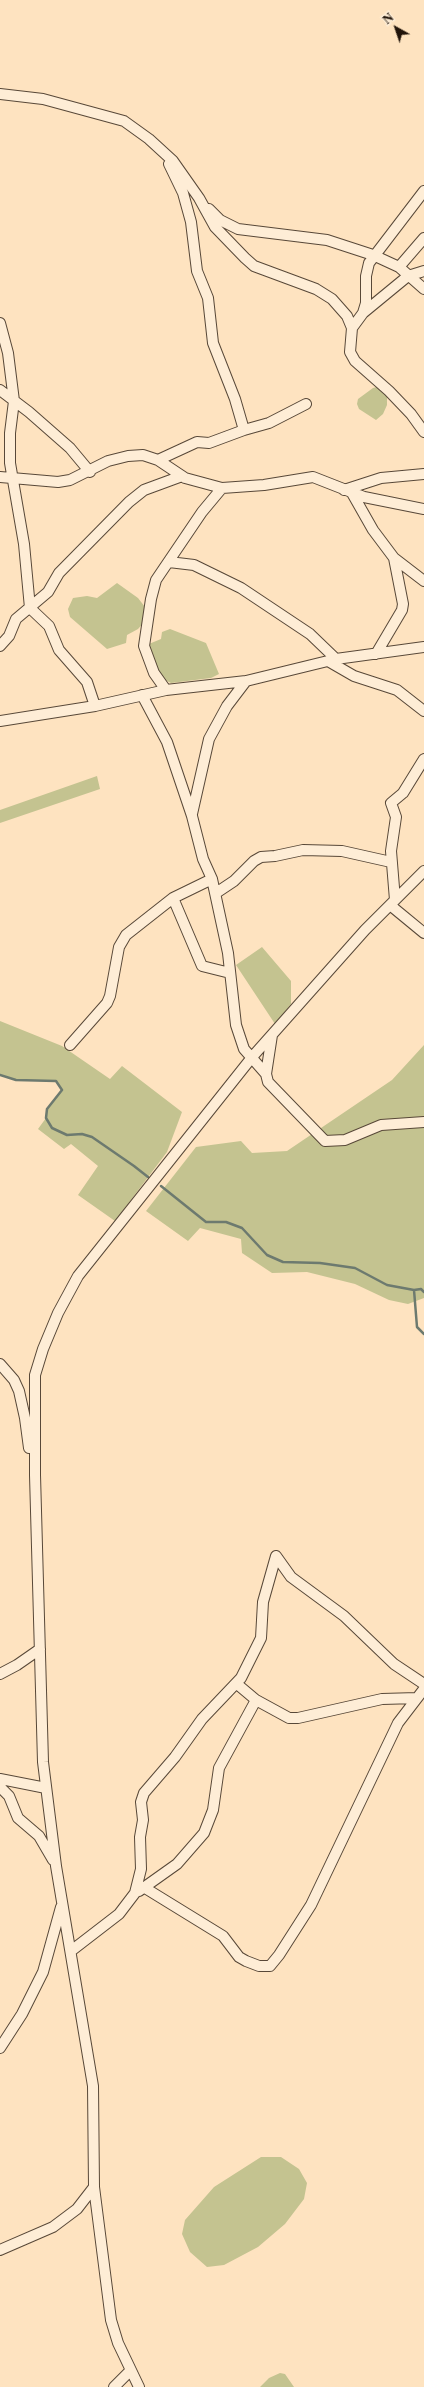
<!DOCTYPE html>
<html>
<head>
<meta charset="utf-8">
<style>
	body { margin:0 }
	#map { position:relative; width:424px; height:2387px; overflow:hidden; background:#fee3c0; font-family:"Libre Caslon Text",serif }
	canvas { display:block }
	.north { position:absolute; left:376px; top:8px; width:40px; height:40px; -webkit-text-stroke:3px #feedd6; paint-order:stroke; rotate:320deg; font-size:11px; font-weight:700; line-height:16px; text-align:center; color:#21140a }
	.north::after { content:''; display:block; margin:auto; width:14px; height:18px; background:#21140a; clip-path:polygon(50% 0,100% 100%,50% 72%,0 100%) }
</style>
</head>
<body>
<div id="map">
<canvas width="424" height="2387"></canvas>
<div class="north">N</div>
</div>
<script>
const g = document.querySelector('canvas').getContext('2d');
g.lineJoin = 'round';
function fill(path, color) { g.fillStyle = color; g.fill(path, 'evenodd'); }
const toPath = rows => new Path2D(rows.map(r => 'M' + r).join(''));
function trace(path, color, width, dash) { g.strokeStyle = color; g.lineWidth = width; g.lineCap = dash ? 'butt' : 'round'; g.setLineDash(dash || []); g.stroke(path); }
fill(toPath([
	[380,386,387,392,387,405,383,414,376,420,359,409,357,404,358,399,373,388],
	[117,583,138,598,145,607,146,620,138,629,127,635,126,643,107,649,70,617,68,609,73,598,87,596,97,598],
	[170,629,206,643,219,674,211,678,171,683,165,680,154,669,144,646,161,639,162,632],
	[97,776,100,789,0,823,0,810],
	[262,947,291,981,291,1004,275,1024,236,965],
	[0,1021,62,1046,110,1079,122,1066,182,1112,167,1152,115,1221,78,1195,98,1166,71,1144,64,1149,38,1129,46,1118,47,1109,62,1090,56,1081,16,1080,0,1075],
	[424,1045,424,1298,408,1304,389,1300,355,1284,307,1272,272,1273,242,1253,241,1239,200,1228,188,1241,146,1211,196,1147,241,1141,252,1153,287,1151,392,1080],
	[261,2157,281,2157,299,2169,307,2183,304,2199,285,2224,258,2247,224,2265,207,2267,190,2252,182,2234,185,2220,214,2187],
	[280,2373,285,2374,294,2387,260,2387,269,2378]
]), '#c4c390');
trace(toPath([
	[0,1075,16,1080,56,1081,62,1090,47,1109,46,1118,52,1128,67,1135,82,1134,92,1137,134,1166,148,1177],
	[161,1186,206,1222,226,1222,242,1228,267,1255,283,1262,320,1263,355,1268,387,1285,414,1290,417,1327,424,1334],
	[414,1290,421,1289,424,1292]
]), '#6d7a6f', 2.5);
const minor = toPath([
	[0,94,43,99,124,121,149,139,173,161,199,198,215,227,245,258,254,266,316,289,332,299,347,316,352,328,350,352,355,361,389,391,411,414,424,432],
	[169,164,183,193,191,222,197,271,208,298,213,343,235,399,244,430,269,423,306,404],
	[209,209,220,220,238,229,327,240,373,255,399,267,424,289],
	[399,267,424,238],
	[363,313,408,276,424,271],
	[0,323,8,353,14,401,10,433,10,463,24,544,30,608,49,626,59,650,87,682,95,706],
	[352,328,363,313,366,303,366,276,369,263,424,191],
	[0,390,29,412,70,448,90,472],
	[158,460,197,442,209,443,244,430],
	[0,477,58,482,70,480,108,461,128,456,143,455,158,460,185,478,222,488,264,485,313,477,364,497,424,509],
	[344,490,381,478,424,474],
	[352,493,373,530,394,558,424,581],
	[169,562,194,565,241,588,310,634,336,659],
	[0,646,9,636,16,619,48,592,59,573,129,502,144,490,182,476],
	[376,654,402,610,403,604,394,558],
	[328,661,354,676,397,690,424,711],
	[166,690,154,673,144,646,151,599,156,580,202,512,222,488],
	[142,695,167,742,192,816,203,859,212,879,228,953,236,1025,244,1049,266,1074,268,1082,325,1141,345,1140,381,1125,424,1122],
	[0,721,95,706,166,690,246,681,336,659,424,647],
	[192,814,209,739,227,706,246,681],
	[216,893,234,881,254,861,261,857,275,856,303,850,342,851,391,862],
	[173,898,202,966,230,973],
	[395,900,391,851,396,817,391,803,403,793,424,759],
	[390,905,424,933],
	[70,1045,107,1003,110,996,119,947,126,935,173,898,212,879],
	[266,1074,272,1035],
	[0,1364,14,1380,19,1391,25,1418,29,1448],
	[276,1556,291,1577,344,1616,394,1664,424,1684],
	[0,1674,17,1665,40,1649],
	[237,1684,256,1700],
	[0,1779,46,1788],
	[0,1787,9,1796,18,1818,39,1836,53,1860],
	[145,1888,223,1936,239,1957,246,1961,259,1966,270,1966,279,1955,311,1905,398,1723,424,1689],
	[139,1891,177,1864,204,1833,213,1810,219,1768,256,1700,289,1718,298,1718,382,1699,417,1698],
	[71,1951,119,1914,135,1893,141,1869,140,1837,143,1820,141,1802,144,1793,175,1757,202,1719,241,1678,261,1638,263,1602,276,1556],
	[0,2048,22,2014,43,1972,61,1907],
	[0,2250,53,2227,77,2209,94,2187],
	[114,2387,130,2371],
	[139,2387,118,2343,111,2320,94,2187,93,2086,56,1866,43,1762,35,1475,35,1375,43,1349,58,1313,78,1276,253,1056,365,930,424,871]
]);
trace(minor, '#584838', 12);
trace(minor, '#feedd6', 10);
</script>
</body>
</html>
